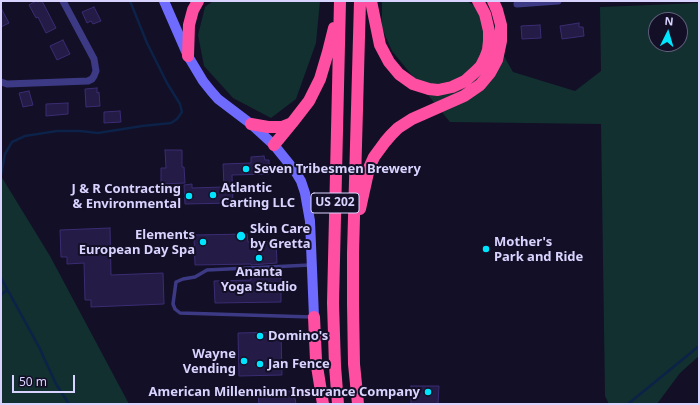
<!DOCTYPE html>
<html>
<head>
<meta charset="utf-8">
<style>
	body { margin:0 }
	#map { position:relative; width:700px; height:405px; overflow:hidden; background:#130f26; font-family:"Noto Sans",sans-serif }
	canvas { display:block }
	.frame { position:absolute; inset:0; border:2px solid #d9d4ff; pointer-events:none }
	.north { position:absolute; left:648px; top:12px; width:40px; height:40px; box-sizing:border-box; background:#130f26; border:1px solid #625e7d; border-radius:50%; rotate:5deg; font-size:11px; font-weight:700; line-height:16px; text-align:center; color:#d9d4ff }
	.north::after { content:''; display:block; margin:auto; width:14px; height:18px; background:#00e5ff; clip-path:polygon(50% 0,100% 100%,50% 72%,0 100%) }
	.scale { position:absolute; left:12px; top:375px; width:63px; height:18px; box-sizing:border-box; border:2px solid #d9d4ff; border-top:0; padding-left:5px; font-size:12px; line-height:14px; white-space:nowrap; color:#d9d4ff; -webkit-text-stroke:3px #130f26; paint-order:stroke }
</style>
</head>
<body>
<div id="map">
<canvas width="700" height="405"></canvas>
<div class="frame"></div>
<div class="north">N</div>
<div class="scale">50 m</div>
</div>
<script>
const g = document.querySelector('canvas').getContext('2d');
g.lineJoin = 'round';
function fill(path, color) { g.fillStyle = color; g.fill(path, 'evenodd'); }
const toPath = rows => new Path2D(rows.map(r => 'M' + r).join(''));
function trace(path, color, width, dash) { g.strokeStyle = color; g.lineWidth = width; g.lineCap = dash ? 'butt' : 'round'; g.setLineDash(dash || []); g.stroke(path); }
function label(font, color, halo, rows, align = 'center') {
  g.font = font + ' "Noto Sans",sans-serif'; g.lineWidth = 4; g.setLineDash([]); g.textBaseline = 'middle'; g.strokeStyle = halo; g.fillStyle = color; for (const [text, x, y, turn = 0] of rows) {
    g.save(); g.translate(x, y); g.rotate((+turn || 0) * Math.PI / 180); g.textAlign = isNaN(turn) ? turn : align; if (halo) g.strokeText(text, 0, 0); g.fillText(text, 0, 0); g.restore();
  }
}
fill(toPath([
	[213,1,320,1,316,43,296,99,271,118,233,98,204,66,198,35,205,7],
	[382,1,467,1,476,7,513,72,575,91,601,71,600,7,699,3,699,356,680,373,657,404,609,404,605,396,601,124,450,122,392,51,382,28],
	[656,20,680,20,680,44,656,44],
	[1,176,50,256,129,404,1,404]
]), '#12302f');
trace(toPath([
	[1,175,5,154,12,142,25,136,57,131,80,131,98,133,142,126,171,123,177,119,182,112,180,104,167,83,147,43,130,1],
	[1,278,39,347,56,384,69,404],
	[1,295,7,290],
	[628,404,699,346]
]), '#0c2248', 2.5);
const building = toPath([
	[36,1,42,1,56,28,46,33,38,17,36,18,29,5,36,1],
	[94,7,101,21,93,24,91,21,87,23,82,12,94,7],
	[1,8,9,23,1,27,1,8],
	[579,23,579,27,583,27,584,36,562,39,560,26,579,23],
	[540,25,541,38,522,39,521,26,540,25],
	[63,40,70,54,57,60,50,46,63,40],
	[97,88,97,93,99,92,100,106,86,107,85,89,97,88],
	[29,91,33,105,23,107,19,93,29,91],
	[68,103,68,114,46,116,46,104,68,103],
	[120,111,121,122,104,123,104,112,120,111],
	[165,150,182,150,182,167,184,167,185,183,161,184,161,168,166,168,165,150],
	[264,156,265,160,269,160,269,174,232,175,233,203,185,204,184,185,192,184,192,188,224,187,223,164,251,163,251,157,264,156],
	[110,228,111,275,163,273,164,304,91,307,91,300,85,300,84,263,67,264,67,257,61,257,60,230,110,228],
	[247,234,248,242,276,241,277,263,251,265,251,264,195,265,194,235,247,234],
	[277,270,277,272,281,272,281,302,215,303,214,281,251,280,251,271,277,270],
	[281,332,282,375,239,376,238,333,281,332],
	[411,386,439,386,438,404,411,404,411,386],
	[291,391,294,393,296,404,259,404,258,394,291,391]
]);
fill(building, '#241b47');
trace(building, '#3b2d73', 1);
trace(toPath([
	[310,265,207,270,195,277,183,279,176,282,173,304,175,309,180,313,312,317]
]), '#3d3a85', 3.5);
trace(toPath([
	[517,4,558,1],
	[1,82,7,84,88,81,92,79,94,76,96,71,94,59,63,1]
]), '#3d3a85', 7);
trace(toPath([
	[164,1,188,56,203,81,211,91,218,99,251,124,274,145,295,171,301,181,305,193,310,221,314,317]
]), '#6f6bff', 10);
trace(toPath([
	[371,1,380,45,389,62,399,74,413,84,429,89,438,90,452,87,465,81,475,72,481,66,485,58,488,50,489,41,489,31,485,14,478,1],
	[188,56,189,25,193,10,198,1],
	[251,124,268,127,282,127,292,123],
	[274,145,292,123,309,101,320,79,328,52,334,28],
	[360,209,369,168,374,157,385,142,391,135,398,128,412,119,464,96,480,85,490,73,497,60,501,41,501,25,497,10,493,1],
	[314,317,316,360,323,404],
	[338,404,335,366,333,303,340,1],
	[358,404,354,364,353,304,353,253,360,1]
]), '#ff4fa3', 12);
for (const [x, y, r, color] of [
	[246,169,4,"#00e5ff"],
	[213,195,4,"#00e5ff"],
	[189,196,4,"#00e5ff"],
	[241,236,5,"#00e5ff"],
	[203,242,4,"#00e5ff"],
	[486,249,4,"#00e5ff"],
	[259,258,4,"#00e5ff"],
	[260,336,4,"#00e5ff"],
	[244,361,4,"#00e5ff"],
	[260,364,4,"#00e5ff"],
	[428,392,4,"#00e5ff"]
]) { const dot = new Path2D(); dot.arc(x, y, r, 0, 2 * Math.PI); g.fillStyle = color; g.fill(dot); trace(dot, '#130f26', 1.5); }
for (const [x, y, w] of [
	[335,203,48]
]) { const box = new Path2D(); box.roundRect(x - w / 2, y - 10, w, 20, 3); g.fillStyle = '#130f26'; g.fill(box); trace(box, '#d9d4ff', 1); }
label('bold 12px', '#d9d4ff', null, [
	["US 202",335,203]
]);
label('bold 13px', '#d9d4ff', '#130f26', [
	["Seven Tribesmen Brewery",254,169],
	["Atlantic",221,188],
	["Carting LLC",221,203],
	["J & R Contracting",181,189,"right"],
	["& Environmental",181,204,"right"],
	["Skin Care",250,229],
	["by Gretta",250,244],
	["Elements",195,235,"right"],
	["European Day Spa",195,250,"right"],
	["Mother's",494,242],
	["Park and Ride",494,257],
	["Ananta",259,272,"center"],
	["Yoga Studio",259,287,"center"],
	["Domino's",268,336],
	["Wayne",236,354,"right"],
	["Vending",236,369,"right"],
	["Jan Fence",268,364],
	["American Millennium Insurance Company",420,392,"right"]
], 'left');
</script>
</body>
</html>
